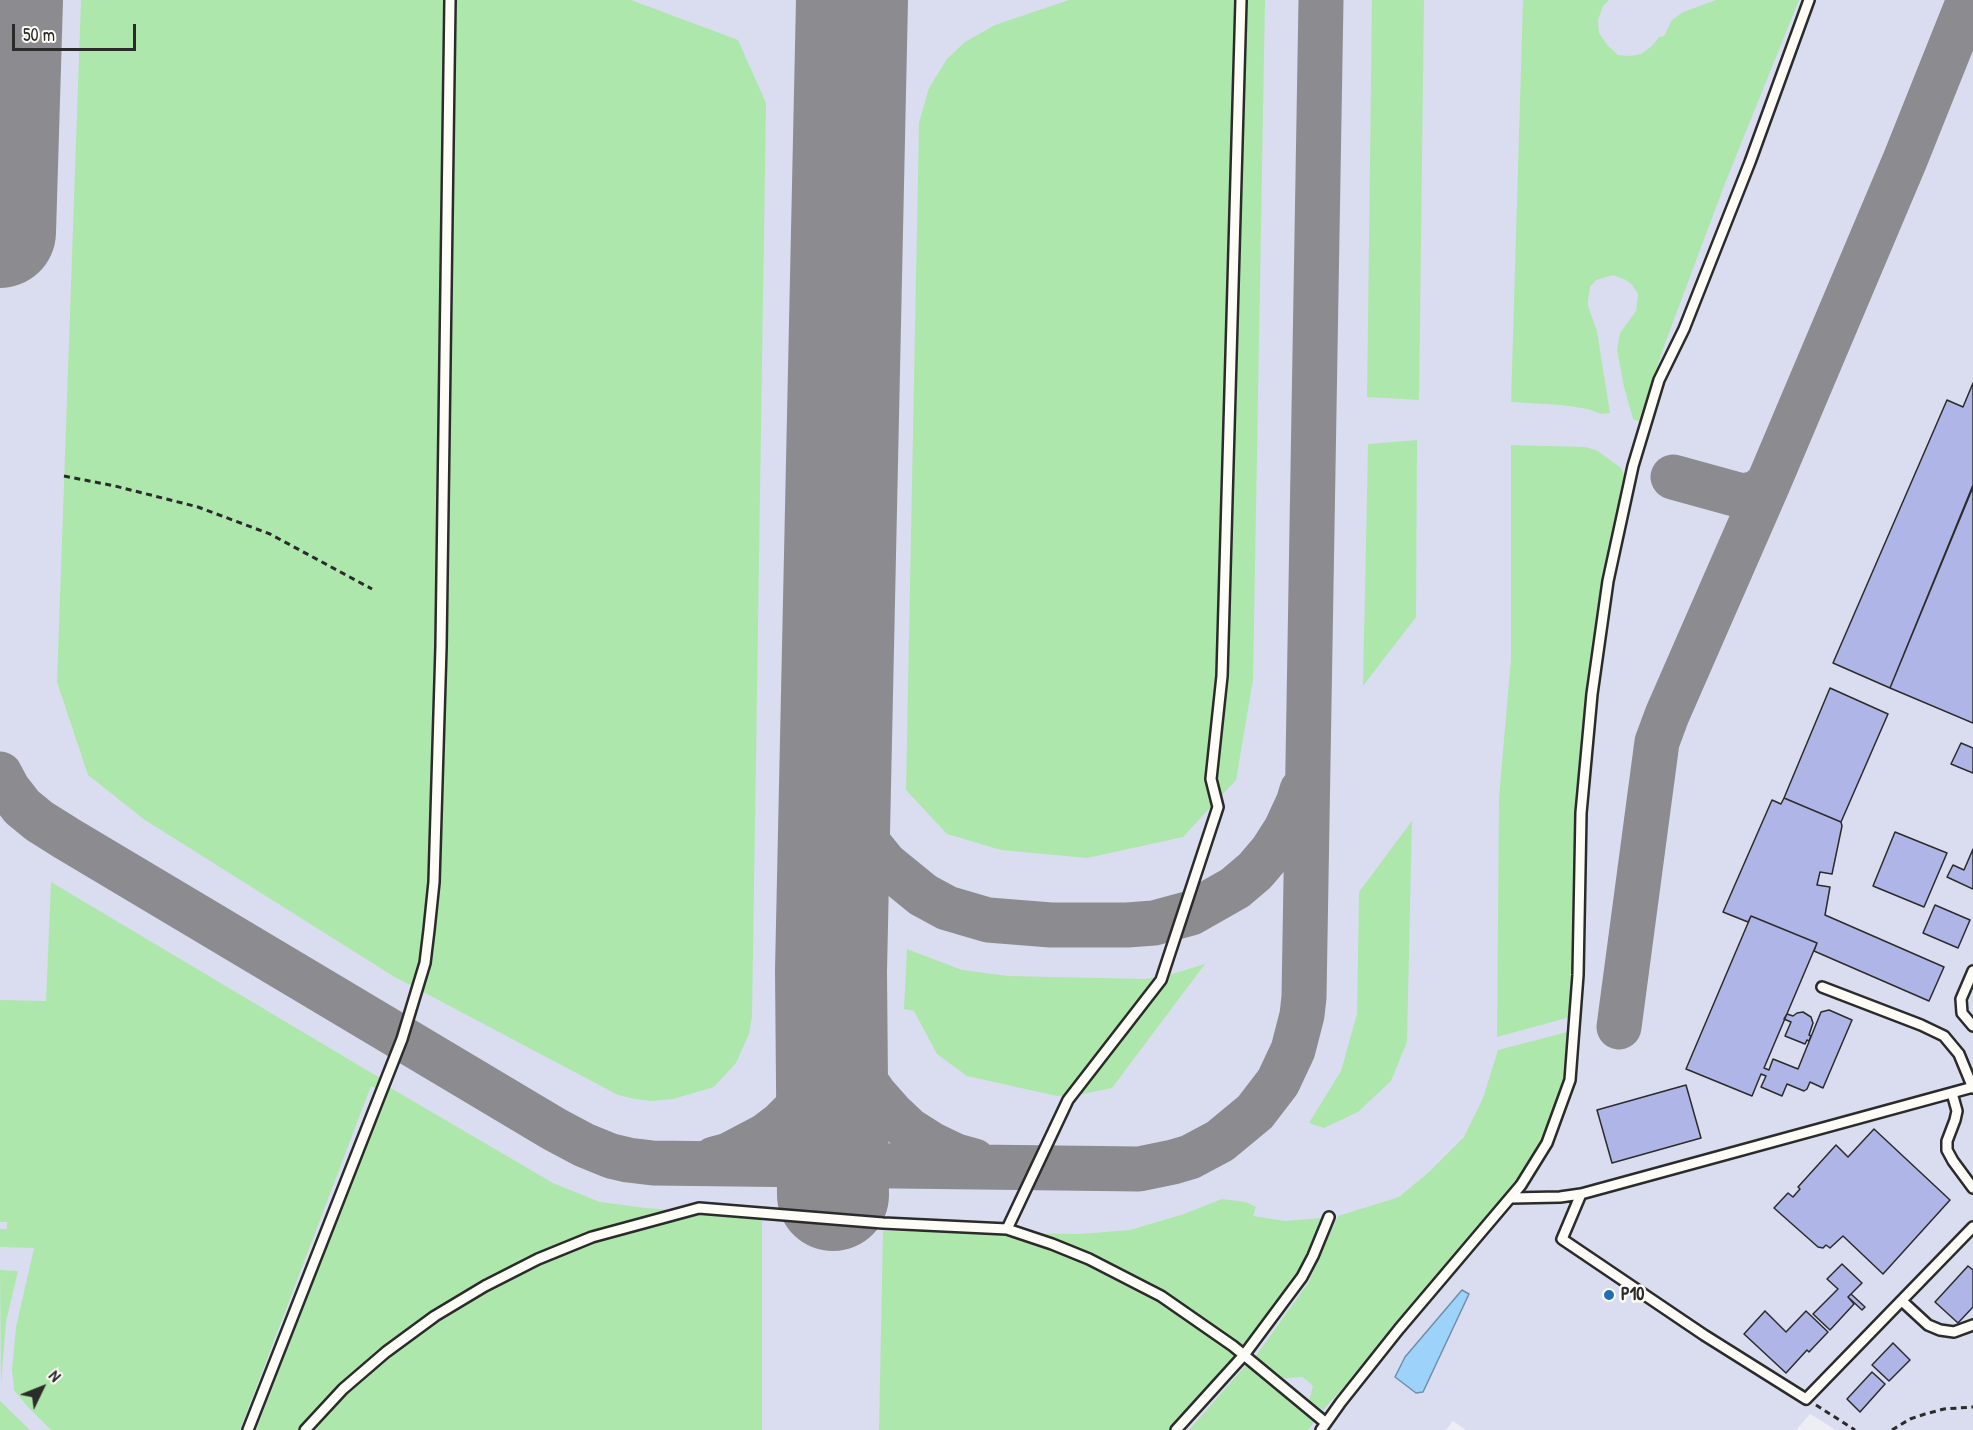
<!DOCTYPE html>
<html>
<head>
<meta charset="utf-8">
<style>
	body { margin:0 }
	#map { position:relative; width:1973px; height:1430px; overflow:hidden; background:#edeef4; font-family:"Patrick Hand",sans-serif }
	canvas { display:block }
	.north { position:absolute; left:12px; top:1358px; width:60px; height:60px; -webkit-text-stroke:4px #fdfcf7; paint-order:stroke; rotate:47deg; font-size:16px; font-weight:700; line-height:24px; text-align:center; color:#2b2b2b }
	.north::after { content:''; display:block; margin:auto; width:21px; height:27px; background:#2b2b2b; clip-path:polygon(50% 0,100% 100%,50% 72%,0 100%) }
	.scale { position:absolute; left:12px; top:24px; width:124px; height:27px; box-sizing:border-box; border:3px solid #2b2b2b; border-top:0; padding-left:8px; font-size:18px; line-height:21px; white-space:nowrap; color:#2b2b2b; -webkit-text-stroke:4px #fdfcf7; paint-order:stroke }
</style>
</head>
<body>
<div id="map">
<canvas width="1973" height="1430"></canvas>
<div class="north">N</div>
<div class="scale">50 m</div>
</div>
<script>
const g = document.querySelector('canvas').getContext('2d');
g.lineJoin = 'round';
function fill(path, color) { g.fillStyle = color; g.fill(path, 'evenodd'); }
const toPath = rows => new Path2D(rows.map(r => 'M' + r).join(''));
function trace(path, color, width, dash) { g.strokeStyle = color; g.lineWidth = width; g.lineCap = dash ? 'butt' : 'round'; g.setLineDash(dash || []); g.stroke(path); }
function label(font, color, halo, rows, align = 'center') {
  g.font = font + ' "Patrick Hand",sans-serif'; g.lineWidth = 5; g.setLineDash([]); g.textBaseline = 'middle'; g.strokeStyle = halo; g.fillStyle = color; for (const [text, x, y, turn = 0] of rows) {
    g.save(); g.translate(x, y); g.rotate((+turn || 0) * Math.PI / 180); g.textAlign = isNaN(turn) ? turn : align; if (halo) g.strokeText(text, 0, 0); g.fillText(text, 0, 0); g.restore();
  }
}
fill(toPath([
	[0,0,1973,0,1973,1430,1836,1430,1810,1414,1796,1430,1466,1430,1453,1421,1446,1430,0,1430]
]), '#daddf0');
fill(toPath([
	[81,0,631,0,738,40,766,103,752,1017,749,1034,736,1063,714,1087,673,1099,652,1101,635,1099,618,1095,393,976,145,820,88,775,57,682],
	[1069,0,1265,0,1253,680,1236,780,1183,837,1087,858,1001,850,947,834,906,790,919,123,929,88,947,59,965,42,995,25],
	[1372,0,1424,0,1419,400,1367,397],
	[1523,0,1609,0,1603,6,1598,20,1599,33,1608,46,1618,55,1630,56,1641,54,1652,46,1659,37,1664,36,1672,20,1683,12,1716,0,1799,0,1724,186,1663,349,1640,422,1633,419,1624,387,1617,350,1620,333,1636,311,1638,294,1632,285,1626,280,1613,275,1596,280,1590,287,1588,300,1588,306,1597,331,1610,413,1601,414,1588,409,1562,405,1511,402],
	[1417,440,1416,617,1363,686,1368,444],
	[1511,445,1585,447,1596,450,1606,457,1621,468,1624,475,1590,668,1576,810,1570,1017,1497,1037,1499,797,1511,659],
	[1412,821,1407,1042,1391,1081,1358,1112,1324,1128,1309,1123,1341,1071,1357,1014,1359,892],
	[51,882,380,1078,376,1088,371,1086,240,1430,51,1430,28,1407,14,1390,12,1369,16,1327,34,1248,0,1247,0,1229,7,1229,7,1222,0,1222,0,1000,46,1001],
	[907,949,962,970,1008,976,1145,979,1172,974,1205,964,1112,1088,1083,1094,1057,1096,967,1076,937,1054,914,1011,904,1009],
	[1571,1031,1564,1077,1541,1142,1514,1191,1424,1298,1323,1410,1309,1401,1313,1386,1310,1383,1302,1377,1278,1379,1255,1357,1308,1283,1338,1216,1399,1197,1429,1172,1464,1137,1483,1098,1498,1050],
	[389,1087,553,1183,600,1202,646,1208,762,1217,762,1430,256,1430],
	[1222,1199,1246,1202,1256,1207,1253,1216,1285,1221,1321,1218,1298,1274,1243,1346,1170,1430,879,1430,883,1231,1080,1234,1130,1230,1184,1214],
	[0,1270,18,1271,6,1322,1,1384],
	[1246,1365,1314,1422,1308,1430,1189,1430],
	[0,1401,30,1430,0,1430]
]), '#aee7ac');
const water = toPath([
	[1462,1290,1469,1294,1423,1392,1416,1393,1395,1377,1405,1357,1462,1290]
]);
fill(water, '#9dd2fb');
trace(water, '#6f8fa8', 1.5);
trace(toPath([
	[1673,477,1742,496,1757,493,1768,484],
	[837,719,846,793,855,820,868,843,885,864,923,895,947,908,988,920,1051,925,1127,925,1154,923,1191,913,1235,888,1255,871,1272,851,1286,829,1298,803,1302,790],
	[0,774,8,789,22,807,39,821,66,838,554,1129,584,1145,611,1156,628,1160,653,1163,1139,1169,1173,1162,1190,1157,1220,1141,1255,1112,1278,1082,1293,1050,1302,1015,1304,997,1321,0],
	[831,971,841,1025,848,1050,861,1075,875,1095,891,1113,909,1130,931,1144,956,1156,974,1161],
	[1619,1027,1657,742,1667,715,1768,484,1905,160,1969,0],
	[714,1159,729,1155,765,1136,782,1123,798,1107,811,1088,821,1064,832,1023,832,1005]
]), '#8c8c90', 45);
trace(toPath([
	[0,232,7,0],
	[833,1195,831,971,852,0]
]), '#8c8c90', 112);
const building = toPath([
	[1973,383,1973,485,1890,688,1833,663,1947,400,1963,407,1973,383],
	[1973,487,1973,723,1890,688,1973,487],
	[1830,688,1888,714,1841,822,1784,798,1830,688],
	[1961,743,1973,748,1973,773,1951,764,1961,743],
	[1784,798,1841,822,1842,826,1832,874,1820,872,1817,885,1830,887,1825,915,1944,967,1929,1001,1814,951,1817,943,1751,916,1748,922,1723,912,1772,800,1781,804,1784,798],
	[1895,832,1947,853,1924,907,1873,886,1895,832],
	[1973,849,1973,889,1947,877,1953,865,1964,870,1973,849],
	[1935,905,1970,920,1958,948,1923,933,1935,905],
	[1751,916,1817,943,1764,1068,1769,1070,1773,1059,1798,1069,1821,1012,1829,1010,1852,1020,1823,1088,1810,1082,1807,1089,1804,1091,1787,1084,1782,1096,1761,1087,1766,1076,1761,1074,1752,1096,1686,1069,1751,916],
	[1803,1012,1811,1017,1813,1023,1809,1035,1811,1036,1809,1041,1807,1040,1805,1044,1785,1036,1791,1022,1784,1019,1787,1014,1793,1016,1797,1013,1803,1012],
	[1686,1085,1701,1138,1612,1163,1597,1110,1686,1085],
	[1874,1129,1950,1200,1883,1274,1843,1236,1830,1248,1826,1245,1823,1248,1818,1247,1774,1208,1788,1193,1793,1197,1800,1189,1798,1187,1836,1145,1848,1157,1874,1129],
	[1842,1264,1862,1283,1848,1297,1854,1304,1830,1330,1813,1314,1838,1289,1827,1279,1842,1264],
	[1968,1266,1973,1270,1973,1307,1958,1323,1935,1302,1968,1266],
	[1851,1294,1865,1307,1862,1310,1848,1297,1851,1294],
	[1765,1311,1786,1332,1806,1311,1828,1332,1809,1352,1807,1350,1786,1373,1744,1334,1765,1311],
	[1893,1343,1910,1360,1889,1381,1872,1365,1893,1343],
	[1872,1372,1885,1384,1860,1412,1847,1399,1872,1372]
]);
fill(building, '#afb5e6');
trace(building, '#2b2b2b', 1.5);
const lane = toPath([
	[1973,971,1961,999,1962,1013,1973,1026],
	[1822,987,1921,1025,1944,1036,1959,1054,1973,1088],
	[1973,1087,1581,1194,1562,1239,1704,1335,1806,1399,1973,1227],
	[1952,1093,1957,1111,1955,1120,1947,1141,1947,1150,1953,1161,1973,1188],
	[1511,1198,1560,1197,1581,1194],
	[1007,1229,1068,1100,1161,980,1218,807,1211,779,1222,676,1241,0],
	[1902,1301,1928,1325,1940,1330,1954,1332,1973,1325],
	[248,1430,402,1039,425,963,429,930,434,882,441,647,450,0],
	[305,1430,343,1389,386,1352,435,1316,485,1286,538,1259,592,1237,699,1208,883,1223,1007,1229,1052,1244,1089,1259,1161,1296,1233,1346,1326,1423],
	[1176,1430,1244,1355,1302,1277,1313,1256,1329,1217],
	[1321,1430,1341,1402,1399,1329,1521,1185,1547,1143,1570,1080,1578,975,1581,813,1592,694,1608,581,1633,466,1659,380,1684,329,1750,162,1809,0]
]);
trace(lane, '#2b2b2b', 14);
trace(toPath([
	[64,476,115,486,198,507,270,534,372,589],
	[1816,1405,1855,1430],
	[1892,1430,1910,1419,1925,1414,1944,1409,1973,1407]
]), '#2b2b2b', 3, [6, 4.5]);
trace(lane, '#fdfcf7', 9);
for (const [x, y, r, color] of [
	[1609,1295,6,"#1f6fb2"]
]) { const dot = new Path2D(); dot.arc(x, y, r, 0, 2 * Math.PI); g.fillStyle = color; g.fill(dot); trace(dot, '#fdfcf7', 2); }
label('bold 18px', '#2b2b2b', '#fdfcf7', [
	["P10",1621,1295]
], 'left');
</script>
</body>
</html>
